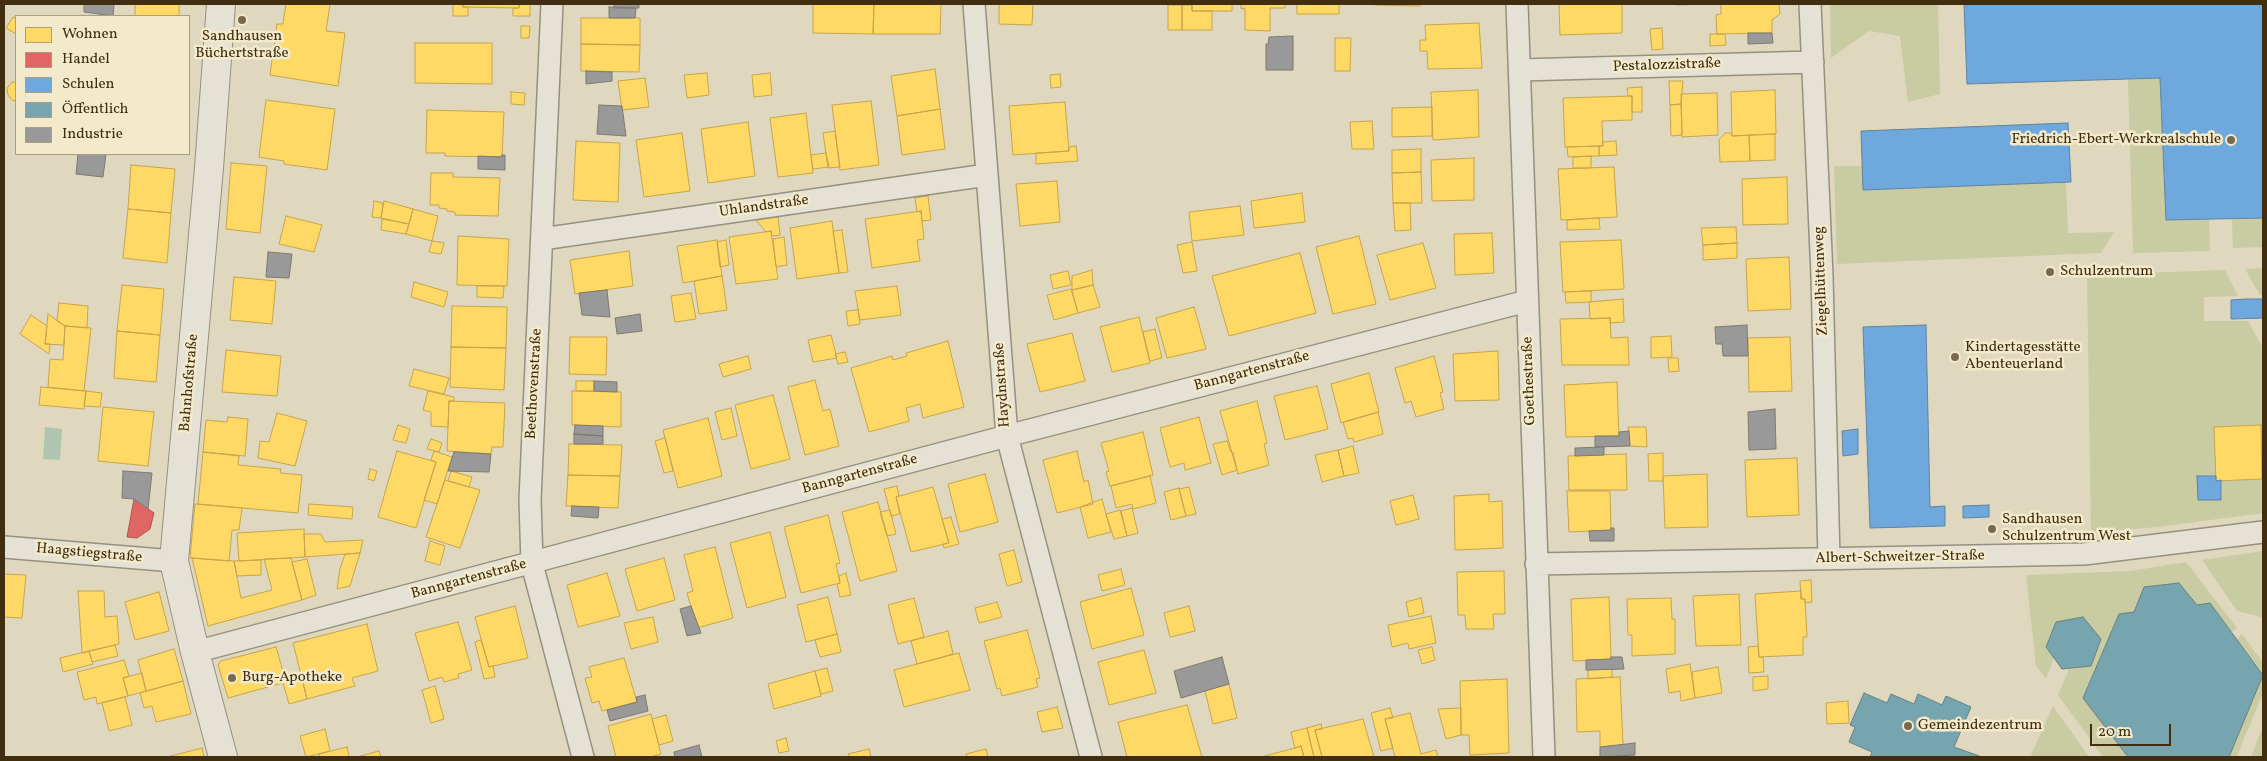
<!DOCTYPE html>
<html>
<head>
<meta charset="utf-8">
<style>
	body { margin:0 }
	#map { position:relative; width:2267px; height:761px; overflow:hidden; background:#dfd7be; font-family:Vollkorn,serif }
	canvas { display:block }
	.frame { position:absolute; inset:0; border:5px solid #412d10; pointer-events:none }
	.legend { position:absolute; left:15px; top:15px; width:175px; height:140px; box-sizing:border-box; background:#f3eacc; border:1px solid #ac9e81; margin:0; padding:6px 9px; list-style:none; font-size:15px; color:#412d10 }
	.legend li { display:flex; align-items:center; gap:10px; height:25px }
	.legend b { width:25px; border:1px solid #ac9e81 }
	.scale { position:absolute; left:2090px; top:724px; width:81px; height:22px; box-sizing:border-box; border:2px solid #412d10; border-top:0; padding-left:6px; font-size:15px; line-height:18px; white-space:nowrap; color:#412d10; -webkit-text-stroke:4px #f3eacc; paint-order:stroke }
</style>
</head>
<body>
<div id="map">
<canvas width="2267" height="761"></canvas>
<div class="frame"></div>
<ul class="legend">
<li><b style="height:14px;background:#ffd966"></b>Wohnen</li>
<li><b style="height:14px;background:#e06666"></b>Handel</li>
<li><b style="height:14px;background:#6fa8dc"></b>Schulen</li>
<li><b style="height:14px;background:#76a5af"></b>Öffentlich</li>
<li><b style="height:14px;background:#999"></b>Industrie</li>
</ul>
<div class="scale">20 m</div>
</div>
<script>
const g = document.querySelector('canvas').getContext('2d');
g.lineJoin = 'round';
function fill(path, color) { g.fillStyle = color; g.fill(path, 'evenodd'); }
const toPath = rows => new Path2D(rows.map(r => 'M' + r).join(''));
function trace(path, color, width, dash) { g.strokeStyle = color; g.lineWidth = width; g.lineCap = dash ? 'butt' : 'round'; g.setLineDash(dash || []); g.stroke(path); }
function label(font, color, halo, rows, align = 'center') {
  g.font = font + ' Vollkorn,serif'; g.lineWidth = 5; g.setLineDash([]); g.textBaseline = 'middle'; g.strokeStyle = halo; g.fillStyle = color; for (const [text, x, y, turn = 0] of rows) {
    g.save(); g.translate(x, y); g.rotate((+turn || 0) * Math.PI / 180); g.textAlign = isNaN(turn) ? turn : align; if (halo) g.strokeText(text, 0, 0); g.fillText(text, 0, 0); g.restore();
  }
}
fill(toPath([
	[1830,4,1938,4,1940,94,1908,102,1900,36,1869,31,1831,58],
	[2160,78,2166,220,2209,219,2210,251,2133,253,2128,79],
	[1834,166,1862,166,1863,190,2066,182,2068,233,2114,232,2101,253,1837,264],
	[2263,218,2263,247,2233,248,2232,219],
	[2263,268,2263,295,2260,295,2245,269],
	[2225,270,2238,296,2204,297,2204,321,2248,321,2263,348,2263,513,2158,527,2091,532,2087,275],
	[2263,551,2263,616,2261,617,2237,611,2202,560],
	[2186,562,2237,628,2232,632,2210,604,2197,605,2179,583,2144,587,2134,612,2119,614,2083,697,2128,757,2103,757,2058,695,2069,669,2091,666,2101,639,2083,617,2056,622,2046,647,2054,658,2046,678,2036,666,2026,575,2131,571],
	[2242,634,2263,663,2263,673,2237,639],
	[2263,675,2263,693,2243,741,2237,757,2229,757],
	[2053,706,2089,757,2030,757],
	[2263,726,2263,757,2251,757]
]), '#c9cba2');
fill(toPath([
	[45,427,62,429,60,460,43,459]
]), '#afc5af');
const homes = toPath([
	[135,4,179,4,179,16,135,16,135,4],
	[286,4,330,4,326,31,345,33,338,86,270,75,277,24,283,24,286,4],
	[453,4,463,4,463,7,468,7,468,16,453,16,453,4],
	[463,4,519,4,519,8,463,7,463,4],
	[519,4,530,4,530,16,513,16,513,8,519,8,519,4],
	[813,4,874,4,873,34,813,33,813,4],
	[874,4,941,4,940,34,873,34,874,4],
	[999,4,1052,4,1033,4,1032,25,999,24,999,4],
	[1192,4,1232,4,1232,11,1192,11,1192,4],
	[1241,4,1285,4,1285,8,1270,8,1270,31,1245,30,1245,8,1241,9,1241,4],
	[1297,4,1339,4,1339,14,1297,14,1297,4],
	[1374,4,1420,4,1420,6,1375,5,1374,4],
	[1559,4,1622,4,1622,33,1560,35,1559,4],
	[1677,4,1706,4,1677,5,1677,4],
	[1721,4,1779,4,1780,14,1772,20,1772,33,1717,34,1716,15,1721,14,1721,4],
	[1168,5,1182,5,1182,30,1168,30,1168,5],
	[1182,5,1192,5,1192,11,1212,11,1212,30,1182,30,1182,5],
	[13,17,16,19,16,34,6,28,13,17],
	[581,18,640,18,640,45,581,44,581,18],
	[1479,23,1482,68,1428,69,1427,51,1420,51,1420,40,1426,40,1425,25,1479,23],
	[521,26,530,26,529,38,521,38,521,26],
	[1662,28,1663,49,1652,50,1650,29,1662,28],
	[1710,34,1725,34,1726,45,1710,46,1710,34],
	[1335,38,1351,38,1350,71,1335,71,1335,38],
	[415,43,492,43,492,84,415,83,415,43],
	[581,44,640,45,639,72,581,71,581,44],
	[935,69,940,109,897,116,891,76,935,69],
	[707,73,709,95,687,98,684,75,707,73],
	[770,73,772,95,754,97,752,75,770,73],
	[1060,74,1061,87,1051,88,1050,75,1060,74],
	[645,78,649,107,622,110,618,81,645,78],
	[1669,81,1683,81,1681,104,1670,105,1669,81],
	[12,82,16,82,16,100,13,101,8,95,7,88,12,82],
	[1642,87,1642,112,1632,112,1632,96,1628,96,1627,88,1642,87],
	[1478,90,1479,137,1433,140,1431,92,1478,90],
	[1775,90,1776,134,1732,136,1731,92,1775,90],
	[511,92,525,93,524,105,511,104,511,92],
	[1717,93,1718,135,1682,137,1681,94,1717,93],
	[1632,96,1632,120,1602,121,1603,146,1565,147,1563,98,1632,96],
	[266,100,335,109,327,170,284,164,284,161,259,157,266,100],
	[871,101,879,165,840,170,832,105,871,101],
	[1065,102,1069,151,1013,155,1009,106,1065,102],
	[1681,104,1682,135,1671,136,1670,105,1681,104],
	[1432,107,1432,136,1392,137,1392,108,1432,107],
	[940,109,945,149,902,155,897,116,940,109],
	[427,110,504,112,502,157,445,156,445,153,426,153,427,110],
	[806,113,813,173,778,177,770,118,806,113],
	[1372,121,1374,149,1352,149,1350,122,1372,121],
	[748,122,755,176,708,183,701,129,748,122],
	[835,131,840,167,828,168,823,133,835,131],
	[682,133,690,191,644,197,636,140,682,133],
	[1725,133,1732,133,1732,136,1749,135,1750,161,1720,162,1719,140,1725,133],
	[1775,134,1775,160,1750,161,1749,135,1775,134],
	[576,141,620,143,618,202,573,200,576,141],
	[1616,141,1617,155,1599,156,1599,146,1603,146,1602,142,1616,141],
	[1076,146,1078,161,1036,164,1036,153,1069,151,1069,147,1076,146],
	[1599,146,1599,156,1568,157,1567,147,1599,146],
	[1421,149,1421,172,1392,173,1392,150,1421,149],
	[826,153,829,167,813,169,811,155,826,153],
	[1591,156,1591,168,1573,168,1573,157,1591,156],
	[1474,158,1474,200,1432,201,1431,160,1474,158],
	[231,163,267,166,260,233,226,229,231,163],
	[131,165,175,169,171,213,128,209,131,165],
	[1614,167,1617,217,1561,220,1558,169,1614,167],
	[1421,172,1422,203,1393,203,1392,173,1421,172],
	[431,173,453,173,453,177,500,178,498,216,455,215,455,212,447,211,447,209,439,208,439,205,430,205,431,173],
	[1787,177,1788,224,1743,225,1742,179,1787,177],
	[1057,181,1060,222,1020,226,1016,184,1057,181],
	[1302,193,1305,222,1254,228,1251,201,1302,193],
	[928,196,931,220,922,221,921,211,917,212,915,198,928,196],
	[374,201,383,203,381,218,372,217,374,201],
	[384,201,413,209,409,224,381,218,384,201],
	[1393,203,1410,203,1411,230,1395,231,1393,203],
	[1240,206,1244,235,1192,241,1189,212,1240,206],
	[128,209,171,213,167,263,123,258,128,209],
	[413,209,438,216,432,241,406,234,413,209],
	[921,211,924,239,917,240,920,261,872,268,865,219,921,211],
	[286,216,322,225,314,252,279,244,286,216],
	[778,217,780,235,772,236,771,231,766,232,756,220,778,217],
	[1599,218,1600,229,1567,230,1567,220,1599,218],
	[382,219,409,224,406,234,381,230,382,219],
	[832,221,839,273,797,279,790,228,832,221],
	[1736,227,1737,243,1703,245,1701,228,1736,227],
	[842,230,848,272,839,273,833,231,842,230],
	[771,231,778,279,736,284,729,237,771,231],
	[1492,233,1494,273,1455,275,1454,234,1492,233],
	[458,236,509,239,507,286,457,285,458,236],
	[1359,236,1376,304,1333,314,1316,247,1359,236],
	[784,237,787,265,776,267,773,239,784,237],
	[717,240,722,276,683,283,677,246,717,240],
	[726,240,729,265,720,267,717,242,726,240],
	[1621,240,1624,289,1563,292,1560,242,1621,240],
	[432,241,444,243,441,254,429,252,432,241],
	[1192,242,1197,271,1183,273,1177,245,1192,242],
	[1423,243,1436,288,1390,300,1377,255,1423,243],
	[1737,243,1737,258,1703,260,1703,245,1737,243],
	[629,251,633,286,575,294,570,260,629,251],
	[1300,253,1316,313,1229,336,1212,276,1300,253],
	[1789,257,1791,309,1748,311,1746,259,1789,257],
	[1092,270,1093,285,1072,290,1072,276,1092,270],
	[1068,271,1071,285,1053,289,1050,275,1068,271],
	[722,276,727,310,699,314,694,281,722,276],
	[234,277,276,281,272,324,230,320,234,277],
	[414,282,448,292,444,307,411,297,414,282],
	[122,285,164,289,160,335,117,331,122,285],
	[1093,285,1100,307,1078,313,1072,290,1093,285],
	[477,286,504,286,503,298,477,297,477,286],
	[897,286,901,315,860,320,855,291,897,286],
	[1071,289,1078,313,1054,320,1047,295,1071,289],
	[1591,291,1591,302,1566,303,1565,292,1591,291],
	[691,293,696,319,675,322,671,296,691,293],
	[1623,299,1624,322,1610,323,1610,318,1590,319,1589,302,1623,299],
	[59,303,88,306,87,328,65,326,57,321,59,303],
	[452,306,507,307,506,348,451,347,452,306],
	[1194,307,1206,349,1167,358,1156,318,1194,307],
	[858,310,860,324,848,326,846,311,858,310],
	[48,314,65,326,64,345,45,344,48,314],
	[31,315,47,326,45,344,50,344,49,354,20,334,31,315],
	[1139,317,1150,363,1112,372,1100,327,1139,317],
	[1610,318,1611,338,1628,337,1629,365,1562,365,1560,319,1610,318],
	[65,326,91,328,84,391,48,387,50,359,63,360,65,326],
	[1155,329,1162,358,1150,361,1143,332,1155,329],
	[117,331,160,335,156,382,114,378,117,331],
	[1072,333,1085,381,1040,392,1027,344,1072,333],
	[831,335,837,358,813,362,808,340,831,335],
	[1671,336,1672,357,1651,358,1651,337,1671,336],
	[570,337,607,337,606,375,569,374,570,337],
	[1790,337,1792,391,1749,392,1748,338,1790,337],
	[948,341,964,407,923,418,920,404,906,408,909,421,869,432,851,368,892,356,893,360,907,356,906,353,948,341],
	[451,347,506,348,504,390,450,387,451,347],
	[226,350,281,356,277,396,222,392,226,350],
	[1498,351,1499,400,1455,401,1453,354,1498,351],
	[845,352,848,362,838,364,835,354,845,352],
	[748,356,751,369,723,377,719,364,748,356],
	[1434,356,1443,392,1440,393,1444,409,1416,417,1411,401,1405,403,1395,368,1434,356],
	[1668,358,1678,358,1679,371,1669,372,1668,358],
	[414,369,449,378,444,394,409,386,414,369],
	[1369,373,1379,412,1341,423,1331,384,1369,373],
	[815,380,823,411,830,409,839,446,805,455,788,387,815,380],
	[576,381,594,381,594,391,576,391,576,381],
	[1617,382,1619,436,1566,437,1564,385,1617,382],
	[1317,386,1328,429,1285,440,1274,396,1317,386],
	[41,387,86,391,84,409,39,405,41,387],
	[86,391,102,393,100,407,84,406,86,391],
	[428,391,454,397,454,401,449,401,448,427,431,426,431,412,423,410,428,391],
	[572,391,621,392,621,427,572,425,572,391],
	[773,395,790,459,751,469,735,405,773,395],
	[449,401,505,403,503,447,492,447,491,454,447,451,449,401],
	[1257,401,1267,443,1264,444,1269,465,1238,474,1220,411,1257,401],
	[103,407,154,412,148,466,98,461,103,407],
	[731,408,737,436,722,440,715,412,731,408],
	[1378,412,1383,434,1354,442,1353,438,1348,439,1343,422,1378,412],
	[277,413,307,421,295,466,258,458,260,441,269,442,277,413],
	[228,417,248,419,245,456,203,452,206,420,227,422,228,417],
	[1199,417,1211,463,1185,470,1184,463,1170,467,1160,428,1199,417],
	[708,418,722,476,678,488,663,430,708,418],
	[398,425,410,429,406,443,393,440,398,425],
	[2261,425,2262,479,2216,481,2214,427,2261,425],
	[1628,427,1646,427,1647,447,1630,446,1628,427],
	[1143,432,1153,475,1110,486,1106,472,1109,471,1101,443,1143,432],
	[665,438,673,471,664,473,655,441,665,438],
	[431,439,442,443,439,452,427,449,431,439],
	[1227,441,1231,452,1233,452,1237,470,1222,475,1213,444,1227,441],
	[569,444,622,445,620,476,568,475,569,444],
	[1353,446,1359,473,1344,476,1338,450,1353,446],
	[1338,450,1344,476,1322,482,1315,455,1338,450],
	[397,451,436,462,416,528,378,517,397,451],
	[434,451,452,457,437,504,424,500,436,462,431,460,434,451],
	[1077,451,1084,482,1088,480,1093,504,1057,513,1043,460,1077,451],
	[203,452,239,456,238,465,281,469,280,473,302,475,298,513,198,504,203,452],
	[1663,453,1663,481,1649,481,1648,454,1663,453],
	[1626,454,1627,490,1569,490,1568,456,1626,454],
	[1797,458,1799,515,1747,517,1745,460,1797,458],
	[370,469,377,471,374,481,368,479,370,469],
	[451,471,472,477,469,487,448,481,451,471],
	[985,474,998,522,960,532,948,484,985,474],
	[1707,474,1708,527,1665,528,1663,476,1707,474],
	[568,475,620,476,618,508,566,506,568,475],
	[1150,476,1156,503,1133,509,1132,504,1116,508,1111,486,1150,476],
	[445,480,480,490,460,548,426,537,445,480],
	[897,486,899,496,896,497,900,514,891,516,884,489,897,486],
	[933,487,949,543,911,552,896,497,933,487],
	[1189,487,1196,514,1186,516,1179,489,1189,487],
	[1179,488,1186,516,1171,520,1164,492,1179,488],
	[1567,491,1610,491,1611,530,1569,532,1567,491],
	[1489,494,1489,502,1502,501,1503,548,1455,550,1454,496,1489,494],
	[1413,495,1419,519,1396,525,1390,501,1413,495],
	[1102,499,1111,532,1088,538,1080,507,1102,499],
	[878,502,897,571,860,581,842,512,878,502],
	[195,504,242,508,239,530,232,530,229,561,190,558,195,504],
	[309,504,353,507,352,519,308,515,309,504],
	[1132,508,1138,533,1127,536,1121,511,1132,508],
	[890,510,896,534,887,536,880,512,890,510],
	[1120,510,1127,536,1114,539,1106,514,1120,510],
	[828,515,840,563,836,564,840,583,801,593,784,527,828,515],
	[951,517,959,544,944,548,943,544,949,543,942,519,951,517],
	[304,529,305,557,239,561,237,533,304,529],
	[770,532,786,597,747,608,730,543,770,532],
	[304,534,321,534,325,542,363,540,360,553,305,557,304,534],
	[430,541,445,546,440,565,425,561,430,541],
	[715,547,733,618,697,628,687,593,693,591,684,555,715,547],
	[1014,550,1022,582,1007,586,999,554,1014,550],
	[360,553,350,586,337,589,340,569,345,554,360,553],
	[192,558,234,561,241,598,272,590,264,559,291,558,302,600,208,626,192,558],
	[664,558,675,600,637,611,625,569,664,558],
	[307,559,316,595,302,600,292,562,307,559],
	[261,560,261,575,237,576,234,561,261,560],
	[1121,569,1125,585,1102,591,1098,575,1121,569],
	[1504,571,1505,614,1493,614,1494,629,1466,629,1465,615,1458,615,1457,572,1504,571],
	[607,573,620,616,578,627,567,585,607,573],
	[846,573,851,595,840,597,837,584,840,583,839,576,846,573],
	[4,574,26,575,22,618,4,617,4,574],
	[1811,580,1812,602,1805,603,1805,599,1801,599,1800,581,1811,580],
	[1131,588,1144,635,1092,649,1080,602,1131,588],
	[78,591,104,591,105,617,117,616,119,644,82,653,78,591],
	[1801,591,1801,599,1805,599,1807,637,1803,637,1803,655,1759,657,1755,594,1801,591],
	[159,592,169,631,135,640,125,602,159,592],
	[1739,594,1741,645,1696,646,1693,596,1739,594],
	[828,597,837,634,806,642,797,605,828,597],
	[1609,597,1611,659,1573,661,1571,599,1609,597],
	[914,598,924,637,898,644,888,605,914,598],
	[1421,598,1424,613,1409,617,1406,602,1421,598],
	[1671,598,1672,619,1675,619,1675,654,1632,656,1632,635,1628,635,1627,599,1671,598],
	[997,602,1002,617,979,623,975,608,997,602],
	[515,606,528,658,489,667,475,617,515,606],
	[1189,606,1195,631,1170,637,1164,613,1189,606],
	[1431,616,1436,643,1409,649,1408,643,1392,647,1388,625,1431,616],
	[653,617,658,642,631,649,624,623,653,617],
	[458,622,472,670,458,674,459,678,444,682,442,677,429,681,415,633,458,622],
	[367,624,378,671,352,678,355,686,307,699,293,643,367,624],
	[1027,630,1040,678,1036,679,1038,687,1002,696,1000,688,997,689,984,641,1027,630],
	[948,631,953,654,917,664,911,641,948,631],
	[837,634,841,652,820,657,815,640,837,634],
	[481,640,489,667,493,666,495,677,484,679,475,642,481,640],
	[115,645,118,656,92,662,89,651,115,645],
	[1758,646,1759,657,1763,657,1764,672,1749,673,1748,647,1758,646],
	[276,647,286,682,228,698,218,665,221,661,276,647],
	[1432,647,1435,660,1422,664,1418,650,1432,647],
	[174,649,183,681,146,691,138,660,174,649],
	[1144,650,1156,693,1109,705,1098,662,1144,650],
	[89,651,93,664,63,672,60,658,89,651],
	[959,653,970,690,904,707,894,670,959,653],
	[624,658,637,702,602,711,599,701,592,703,585,678,592,677,589,667,624,658],
	[124,660,129,676,123,678,128,696,97,704,96,697,84,700,77,672,124,660],
	[1690,664,1695,698,1681,701,1680,691,1669,693,1666,669,1690,664],
	[1718,667,1722,693,1695,698,1692,672,1718,667],
	[827,668,833,691,821,694,815,671,827,668],
	[1612,669,1612,677,1588,679,1588,670,1612,669],
	[815,671,821,696,774,709,768,684,815,671],
	[142,673,146,691,128,696,123,678,142,673],
	[301,674,307,699,289,704,283,683,286,682,285,678,301,674],
	[1768,676,1768,689,1753,691,1753,677,1768,676],
	[1620,677,1623,745,1600,747,1600,731,1577,732,1576,679,1620,677],
	[1507,679,1509,753,1470,755,1469,735,1461,735,1460,681,1507,679],
	[183,681,191,714,156,722,152,706,144,708,140,693,183,681],
	[1229,684,1237,718,1213,724,1205,691,1229,684],
	[435,686,444,719,431,723,422,690,435,686],
	[125,697,132,725,109,731,102,703,125,697],
	[1848,701,1849,723,1827,724,1826,703,1848,701],
	[1187,705,1202,757,1127,757,1118,722,1187,705],
	[1057,707,1063,728,1042,732,1037,712,1057,707],
	[1390,708,1393,718,1385,719,1393,748,1381,751,1371,713,1390,708],
	[1461,708,1461,735,1446,739,1438,709,1461,708],
	[1410,713,1421,754,1436,750,1438,757,1395,757,1385,719,1410,713],
	[651,714,661,754,650,757,616,757,608,726,651,714],
	[666,715,673,741,659,745,652,719,666,715],
	[1363,719,1374,757,1322,757,1315,730,1363,719],
	[1321,724,1322,729,1315,730,1322,757,1314,757,1307,728,1321,724],
	[1307,728,1314,757,1304,757,1301,746,1295,748,1291,732,1307,728],
	[325,729,330,751,306,757,300,736,325,729],
	[786,738,789,751,779,753,776,741,786,738],
	[1301,746,1304,757,1261,757,1295,748,1301,746],
	[347,747,349,757,320,757,319,754,347,747],
	[202,748,204,757,167,757,202,748],
	[869,749,871,757,849,757,848,754,869,749],
	[986,749,988,757,967,757,966,754,986,749],
	[379,751,381,757,357,757,379,751]
]);
fill(homes, '#ffd966');
trace(homes, '#c6a54c', 1);
const shops = toPath([
	[134,499,154,513,150,529,137,538,127,537,134,499]
]);
fill(shops, '#e06666');
trace(shops, '#b0554c', 1);
const schools = toPath([
	[1964,4,2263,4,2263,218,2166,220,2160,78,1967,84,1964,4],
	[2068,123,2071,182,1863,190,1861,131,2068,123],
	[2247,299,2263,299,2263,318,2231,319,2231,300,2247,299],
	[1926,325,1930,507,1945,506,1945,526,1870,528,1863,327,1926,325],
	[1858,429,1858,454,1843,456,1842,431,1858,429],
	[2197,476,2216,476,2216,481,2221,480,2221,500,2198,500,2197,476],
	[1989,505,1989,517,1963,518,1963,506,1989,505]
]);
fill(schools, '#6fa8dc');
trace(schools, '#61839f', 1);
const public = toPath([
	[2179,583,2197,605,2210,603,2263,675,2229,757,2128,757,2083,698,2119,614,2134,612,2144,587,2179,583],
	[2083,617,2101,639,2091,666,2062,669,2046,647,2056,622,2083,617],
	[1864,693,1887,703,1891,694,1914,704,1918,694,1942,705,1946,696,1971,707,1954,747,1982,757,1870,757,1872,752,1849,742,1855,727,1850,725,1864,693]
]);
fill(public, '#76a5af');
trace(public, '#66817f', 1);
const industry = toPath([
	[84,4,114,4,113,16,84,12,84,4],
	[614,4,639,4,639,8,614,8,614,4],
	[609,7,636,8,635,18,609,18,609,7],
	[1748,33,1772,33,1773,43,1748,44,1748,33],
	[1293,36,1293,70,1266,70,1266,44,1268,44,1269,37,1293,36],
	[586,71,612,72,612,81,586,84,586,71],
	[599,105,622,106,626,136,597,134,599,105],
	[78,154,106,154,103,177,76,174,78,154],
	[502,155,505,155,505,170,478,169,478,156,502,157,502,155],
	[268,252,292,254,289,278,266,277,268,252],
	[607,290,610,317,582,315,579,293,607,290],
	[640,314,642,331,617,334,615,318,640,314],
	[1747,325,1748,356,1723,356,1722,344,1716,344,1715,327,1747,325],
	[594,381,617,382,617,392,594,391,594,381],
	[1775,409,1776,449,1749,450,1748,412,1775,409],
	[575,425,603,426,603,436,574,434,575,425],
	[1629,431,1630,446,1595,447,1595,436,1619,436,1619,432,1629,431],
	[574,434,603,436,603,444,574,444,574,434],
	[1604,447,1604,455,1575,456,1575,448,1604,447],
	[454,452,491,454,489,472,448,471,454,452],
	[123,471,152,473,148,509,134,499,122,498,123,471],
	[572,506,599,507,598,518,571,516,572,506],
	[1611,528,1614,528,1614,541,1590,541,1589,531,1611,530,1611,528],
	[691,606,701,633,687,636,680,609,691,606],
	[1222,657,1229,684,1181,698,1174,671,1222,657],
	[1611,657,1622,657,1624,669,1586,670,1586,660,1611,659,1611,657],
	[645,695,648,711,610,721,607,710,637,702,636,697,645,695],
	[1635,743,1635,755,1600,757,1600,747,1635,743],
	[699,745,702,757,675,757,674,752,699,745]
]);
fill(industry, '#999');
trace(industry, '#7f7970', 1);
const minor = toPath([
	[552,4,530,500,532,564,583,757],
	[974,4,1007,436,1091,757],
	[1517,4,1544,757],
	[1810,4,1822,276,1829,559],
	[1520,70,1813,62],
	[542,239,987,175],
	[4,547,174,561],
	[1536,564,2084,554,2263,532],
	[195,652,1007,436,1527,301]
]);
const tertiary = toPath([
	[221,4,209,168,174,561,195,652,223,757]
]);
trace(minor, '#96907e', 24);
trace(tertiary, '#96907e', 30);
trace(minor, '#e5e1d5', 21);
trace(tertiary, '#e5e1d5', 28);
for (const [x, y, r, color] of [
	[242,20,5,"#78684d"],
	[2231,140,5,"#78684d"],
	[2050,272,5,"#78684d"],
	[1955,357,5,"#78684d"],
	[1992,529,5,"#78684d"],
	[232,678,5,"#78684d"],
	[1908,726,5,"#78684d"]
]) { const dot = new Path2D(); dot.arc(x, y, r, 0, 2 * Math.PI); g.fillStyle = color; g.fill(dot); trace(dot, '#f3eacc', 2); }
label('15px', '#412d10', '#f3eacc', [
	["Sandhausen",242,37,"center"],
	["Büchertstraße",242,54,"center"],
	["Friedrich-Ebert-Werkrealschule",2221,140,"right"],
	["Schulzentrum",2060,272],
	["Kindertagesstätte",1965,348],
	["Abenteuerland",1965,365],
	["Sandhausen",2002,520],
	["Schulzentrum West",2002,537],
	["Burg-Apotheke",242,678],
	["Gemeindezentrum",1918,726]
], 'left');
label('15px', '#412d10', '#f3eacc', [
	["Pestalozzistraße",1667,66,-2],
	["Uhlandstraße",764,207,-8],
	["Ziegelhüttenweg",1822,281,-92],
	["Banngartenstraße",1252,372,-15],
	["Goethestraße",1530,381,-92],
	["Bahnhofstraße",190,383,-85],
	["Beethovenstraße",535,384,-87],
	["Haydnstraße",1003,385,-94],
	["Banngartenstraße",860,475,-15],
	["Haagstiegstraße",89,554,5],
	["Albert-Schweitzer-Straße",1900,558,-1],
	["Banngartenstraße",469,580,-15]
]);
</script>
</body>
</html>
